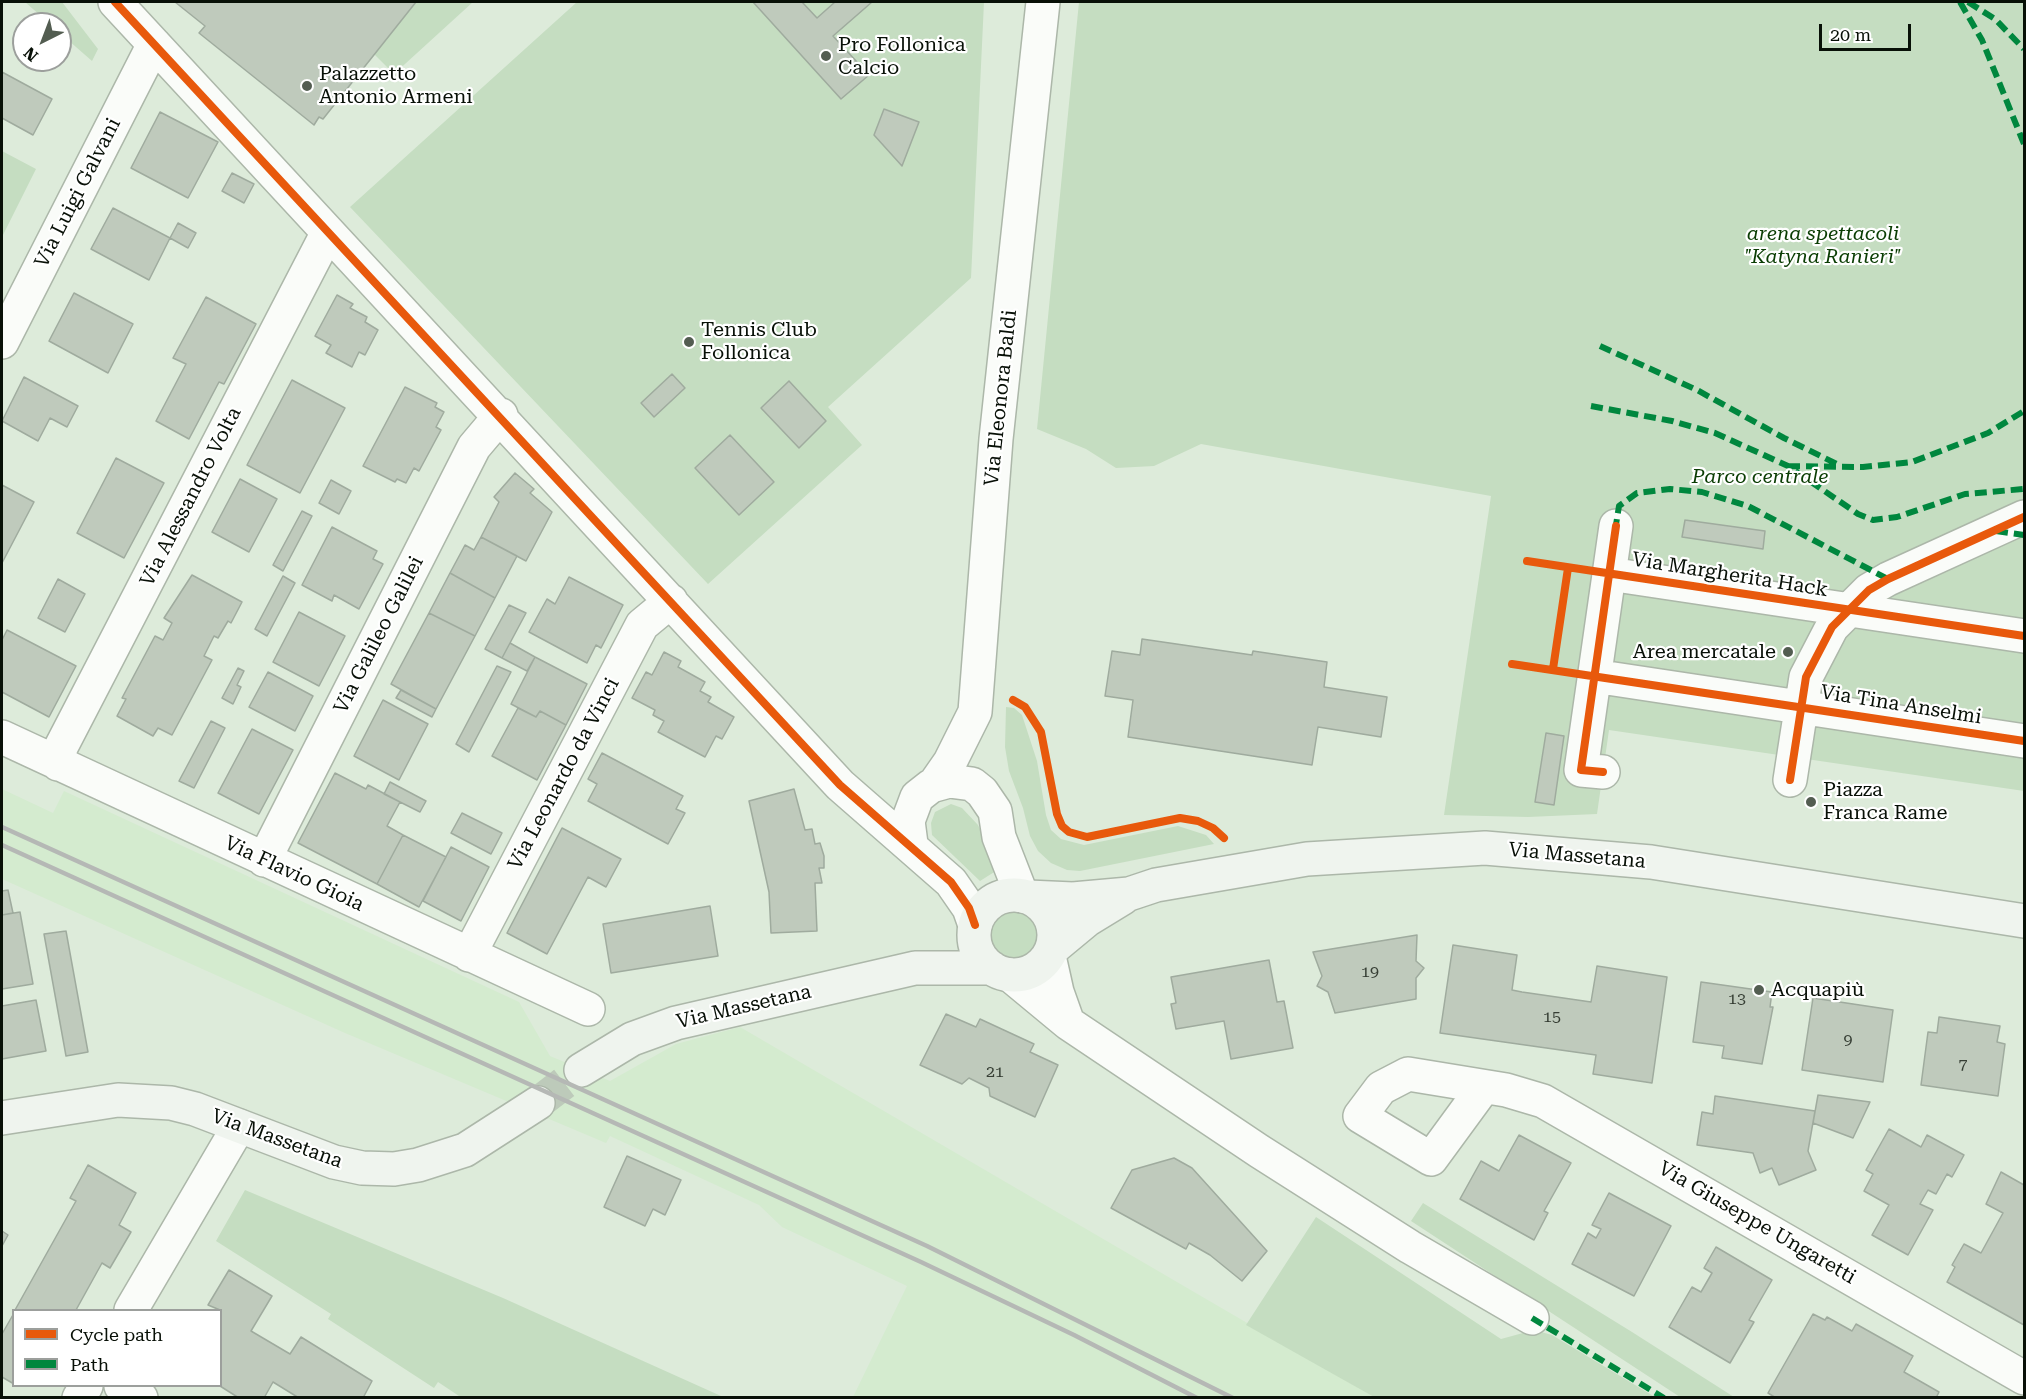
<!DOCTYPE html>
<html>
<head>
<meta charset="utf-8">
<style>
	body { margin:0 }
	#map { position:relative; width:2026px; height:1399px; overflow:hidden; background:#ddebda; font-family:"Roboto Serif",serif }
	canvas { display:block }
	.frame { position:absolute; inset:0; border:3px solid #081007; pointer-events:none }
	.legend { position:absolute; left:12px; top:1309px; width:210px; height:78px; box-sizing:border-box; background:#fff; border:2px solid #9c9f9c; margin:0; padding:8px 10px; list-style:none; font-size:18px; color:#081007 }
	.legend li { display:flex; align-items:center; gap:12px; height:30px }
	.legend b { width:30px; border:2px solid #9c9f9c }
	.north { position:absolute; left:12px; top:12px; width:60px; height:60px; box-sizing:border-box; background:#fff; border:2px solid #9c9f9c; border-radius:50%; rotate:222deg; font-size:16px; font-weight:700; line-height:24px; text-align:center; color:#081007 }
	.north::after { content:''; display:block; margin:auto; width:21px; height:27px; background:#535d51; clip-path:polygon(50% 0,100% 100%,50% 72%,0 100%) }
	.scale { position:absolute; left:1819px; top:24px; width:92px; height:27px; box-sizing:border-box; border:3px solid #081007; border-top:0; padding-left:8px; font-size:18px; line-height:21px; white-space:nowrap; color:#081007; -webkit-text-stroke:4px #fff; paint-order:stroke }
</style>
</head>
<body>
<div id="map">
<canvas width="2026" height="1399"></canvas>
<div class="frame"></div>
<ul class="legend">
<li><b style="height:8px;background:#e8590c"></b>Cycle path</li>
<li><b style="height:8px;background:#00873e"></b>Path</li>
</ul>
<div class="north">N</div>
<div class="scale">20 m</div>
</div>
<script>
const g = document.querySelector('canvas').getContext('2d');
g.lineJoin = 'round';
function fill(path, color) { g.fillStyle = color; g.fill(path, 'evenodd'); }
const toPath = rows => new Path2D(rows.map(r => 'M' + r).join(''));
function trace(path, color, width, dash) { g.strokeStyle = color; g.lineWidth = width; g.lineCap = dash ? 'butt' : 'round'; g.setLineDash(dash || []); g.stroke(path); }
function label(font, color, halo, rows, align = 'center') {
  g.font = font + ' "Roboto Serif",serif'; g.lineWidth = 4.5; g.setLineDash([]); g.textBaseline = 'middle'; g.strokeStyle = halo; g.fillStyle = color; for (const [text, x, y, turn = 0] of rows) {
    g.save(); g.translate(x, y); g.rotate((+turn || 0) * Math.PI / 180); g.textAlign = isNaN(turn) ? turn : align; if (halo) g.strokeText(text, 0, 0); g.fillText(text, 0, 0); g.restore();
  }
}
fill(toPath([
	[2,789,53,813,64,791,519,1002,550,1056,610,1081,676,1044,740,1027,1374,1397,853,1397,907,1286,782,1227,759,1205,610,1136,606,1143,345,1033,2,879]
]), '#d4ebcf');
fill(toPath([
	[25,2,62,2,98,49,92,61,60,33,60,24,50,24],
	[416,2,473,2,394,74,374,54],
	[577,2,984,2,971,278,828,407,862,445,708,584,350,207],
	[1079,2,2024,2,2024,791,1609,730,1597,814,1528,817,1444,815,1491,496,1201,444,1154,466,1116,468,1086,449,1037,429],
	[2,151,36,169,2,237],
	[1006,707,1014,708,1022,715,1037,761,1046,815,1051,830,1061,839,1084,845,1178,826,1206,835,1214,844,1080,871,1067,870,1051,863,1038,851,1030,836,1023,808,1009,771,1005,747],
	[951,804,962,808,978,825,999,869,980,881,932,835,931,823,935,812],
	'990 935a24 24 0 1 1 48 0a24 24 0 1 1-48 0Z',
	[245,1190,503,1298,721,1396,462,1398,438,1382,434,1388,328,1319,331,1314,216,1241],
	[1423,1203,1632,1332,1734,1397,1680,1397,1411,1221],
	[1316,1217,1501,1339,1534,1330,1552,1335,1655,1397,1374,1397,1246,1325]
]), '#c5ddc1');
const building = toPath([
	[175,2,416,2,323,119,319,117,314,125,199,33,205,26,175,2],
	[753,2,802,2,817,18,835,2,872,2,833,36,869,75,841,99,753,2],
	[2,72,52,99,33,135,2,118,2,72],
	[884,109,919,122,902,166,874,135,884,109],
	[160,112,218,142,188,198,131,168,160,112],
	[232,173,254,184,244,203,222,191,232,173],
	[113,208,170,238,149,280,91,249,113,208],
	[178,223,196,233,188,248,170,238,178,223],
	[74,293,133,324,108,373,49,341,74,293],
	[337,295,353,304,350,308,367,317,365,322,378,330,365,355,359,352,352,367,326,353,331,345,315,336,337,295],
	[206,297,256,324,224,384,219,382,189,439,156,421,186,364,173,358,206,297],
	[672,374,685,388,654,417,641,403,672,374],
	[24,377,78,406,67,427,50,418,38,441,2,421,24,377],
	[292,380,345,408,300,493,247,465,292,380],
	[789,381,826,421,799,448,761,408,789,381],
	[405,387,437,403,435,407,444,412,436,427,441,430,419,471,414,468,406,483,397,479,395,482,363,466,405,387],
	[730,435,774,482,739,515,695,468,730,435],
	[116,458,164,483,124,558,77,533,116,458],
	[515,473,534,489,530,493,552,512,526,561,481,537,499,502,494,497,515,473],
	[240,479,277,499,249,552,212,532,240,479],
	[331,480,351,491,339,514,319,503,331,480],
	[2,485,34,502,2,563,2,485],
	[302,511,312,516,283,571,273,565,302,511],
	[1685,520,1765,531,1763,549,1682,537,1685,520],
	[332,527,377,551,373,559,383,564,359,609,334,595,332,601,302,585,332,527],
	[481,537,517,556,495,598,450,573,465,545,474,550,481,537],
	[450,573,495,598,475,636,429,613,450,573],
	[192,575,242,602,231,623,228,621,218,638,214,636,204,656,212,660,172,735,158,728,153,736,117,716,126,699,122,698,155,636,163,640,172,623,164,618,192,575],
	[283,576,295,583,267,636,255,629,283,576],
	[569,577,623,605,601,648,596,645,587,663,529,632,547,599,555,604,569,577],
	[58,579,85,594,65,632,38,618,58,579],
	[509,605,526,613,502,658,485,649,509,605],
	[299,612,345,636,319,686,273,662,299,612],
	[429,613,475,636,436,709,391,684,429,613],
	[7,630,76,666,49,717,2,692,2,640,7,630],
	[1142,639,1252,655,1253,651,1327,662,1324,687,1387,697,1381,737,1318,727,1312,765,1128,737,1133,700,1105,696,1112,651,1140,655,1142,639],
	[510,643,535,657,527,671,502,658,510,643],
	[664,652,681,661,678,667,705,682,700,691,711,697,708,702,734,717,722,739,716,736,705,757,658,732,664,721,653,715,655,710,632,698,646,672,652,675,664,652],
	[535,657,587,684,566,725,540,711,536,717,511,704,535,657],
	[497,666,511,672,469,752,456,744,497,666],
	[238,668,244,671,237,685,241,687,233,704,222,698,238,668],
	[268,672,313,696,295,731,249,707,268,672],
	[401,690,436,709,432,717,396,698,401,690],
	[383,700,428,724,399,780,354,756,383,700],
	[518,708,536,717,540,711,566,725,537,780,492,756,518,708],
	[211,721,225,728,194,788,179,781,211,721],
	[252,729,293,750,259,814,218,793,252,729],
	[1546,733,1564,736,1554,805,1535,802,1546,733],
	[602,753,683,796,676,809,685,813,668,844,588,801,597,784,588,779,602,753],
	[335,773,366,789,368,785,400,802,387,826,403,835,377,884,298,843,335,773],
	[390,782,426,801,420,812,384,794,390,782],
	[794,789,805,830,812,829,815,844,820,843,824,856,824,868,819,868,822,883,815,883,817,931,771,933,769,892,749,801,794,789],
	[462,813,502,833,491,854,451,833,462,813],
	[562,828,621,859,606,887,588,877,547,954,507,933,562,828],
	[403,835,446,857,419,907,377,884,403,835],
	[451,847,489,867,461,921,423,901,451,847],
	[8,890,13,913,2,915,2,891,8,890],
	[710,906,718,956,611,973,603,924,710,906],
	[20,912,33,984,2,989,2,915,20,912],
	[66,931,88,1052,66,1056,44,934,66,931],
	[1417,935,1416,961,1424,968,1416,978,1416,999,1335,1013,1328,992,1317,986,1322,976,1313,952,1417,935],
	[1453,945,1517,955,1512,990,1522,992,1591,1002,1597,966,1667,977,1652,1083,1593,1074,1596,1055,1440,1033,1453,945],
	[1269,960,1277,1002,1284,1001,1293,1048,1231,1059,1224,1021,1176,1029,1171,1004,1176,1003,1171,977,1269,960],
	[1701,982,1772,992,1770,1007,1773,1007,1762,1064,1722,1058,1724,1046,1693,1042,1701,982],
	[1813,998,1893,1010,1883,1082,1802,1070,1813,998],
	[36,1000,46,1051,2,1059,2,1006,36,1000],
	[946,1014,976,1027,980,1019,1034,1044,1030,1052,1058,1065,1035,1117,990,1096,989,1088,969,1078,962,1084,920,1065,946,1014],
	[1939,1017,2000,1026,1997,1042,2005,1044,1998,1096,1921,1085,1928,1032,1937,1033,1939,1017],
	[1818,1095,1870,1102,1853,1138,1813,1123,1818,1095],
	[1715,1096,1815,1111,1808,1151,1816,1170,1779,1185,1772,1168,1760,1173,1753,1153,1697,1145,1702,1112,1713,1114,1715,1096],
	[1889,1129,1921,1147,1927,1135,1964,1155,1952,1177,1947,1174,1936,1194,1928,1190,1920,1204,1933,1210,1908,1255,1872,1235,1889,1205,1864,1191,1873,1174,1866,1170,1889,1129],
	[1519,1135,1571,1163,1544,1211,1548,1213,1534,1240,1460,1199,1481,1161,1499,1171,1519,1135],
	[627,1156,681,1180,665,1215,653,1209,645,1226,604,1207,627,1156],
	[1174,1158,1192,1168,1267,1251,1242,1281,1210,1255,1189,1243,1186,1249,1111,1208,1132,1170,1174,1158],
	[88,1165,136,1193,119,1225,131,1232,110,1268,102,1263,76,1310,15,1310,76,1201,70,1198,88,1165],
	[2001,1172,2024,1185,2024,1325,1947,1282,1955,1267,1952,1265,1964,1244,1981,1253,2003,1213,1986,1204,2001,1172],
	[1609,1193,1671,1226,1634,1296,1572,1264,1588,1233,1596,1238,1601,1229,1592,1225,1609,1193],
	[2,1231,8,1235,2,1246,2,1231],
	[1716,1247,1772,1280,1749,1320,1754,1322,1730,1363,1669,1327,1692,1287,1701,1292,1712,1273,1704,1268,1716,1247],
	[229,1270,272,1296,251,1331,290,1354,301,1337,372,1381,363,1398,299,1398,273,1382,264,1398,239,1398,220,1386,220,1310,208,1305,229,1270],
	[14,1313,14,1384,2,1377,2,1334,14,1313],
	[1813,1314,1825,1320,1827,1317,1852,1331,1856,1324,1913,1356,1904,1372,1939,1392,1936,1398,1776,1398,1768,1393,1813,1314]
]);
fill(building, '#bfcabc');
trace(building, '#9fab9e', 1.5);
trace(toPath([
	[538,1103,581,1070]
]), '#bdcaba', 33, [33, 16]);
const street = toPath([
	[115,2,840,785,951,882,969,908,975,925],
	[2,342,154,44],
	[1609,574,2024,636],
	[1594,676,2024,741],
	[2,737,588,1009],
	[58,764,61,747,328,232],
	[1603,772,1581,770,1616,526],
	[1790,780,1806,677,1832,627,1869,590,1888,579,2024,517],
	[934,785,950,762,975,712,996,439,1043,2],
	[911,844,908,821,917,797,931,786,949,781,972,784,982,792,995,811,999,837,1022,896],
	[264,860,474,447,501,415],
	[469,955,642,625,671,601],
	[1049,956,1057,992,1068,1023],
	[1010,975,1068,1023,1259,1151,1410,1247,1532,1318],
	[1483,1088,1431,1159,1360,1116,1381,1088,1408,1074,1506,1090,1543,1101,2024,1378],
	[131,1310,239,1126],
	[121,1386,141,1398],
	[79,1398,86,1386]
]);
const secondary = toPath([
	'974 935a40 40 0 1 1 80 0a40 40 0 1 1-80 0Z',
	[1028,897,1073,899,1129,894,1156,885,1307,859,1485,848,1651,862,2024,921],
	[1052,949,1087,920,1123,898],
	[581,1070,632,1039,676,1023,915,968,992,968],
	[2,1118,118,1100,171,1103,195,1109,334,1162,362,1168,394,1169,418,1165,465,1150,538,1103]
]);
trace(street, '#acb7a9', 36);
trace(secondary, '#acb7a9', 36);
trace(street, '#fafcf9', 33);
trace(secondary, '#eff4ee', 33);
trace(toPath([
	[2,827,927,1246,1233,1398],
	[2,845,921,1262,1074,1335,1197,1398]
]), '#b5b8b5', 4.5);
trace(toPath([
	[1960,2,1982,40,2024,144],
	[1968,2,1995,19,2024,49],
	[1600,346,1697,390,1784,438,1839,465],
	[1591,406,1672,421,1715,433,1788,466,1858,514,1873,520,1897,517,1965,494,2024,489],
	[1788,466,1863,467,1912,462,1988,433,2024,411],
	[1615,531,1619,506,1637,493,1670,489,1702,492,1748,506,1888,579],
	[1996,531,2024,535],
	[1532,1318,1664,1398]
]), '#00873e', 6, [12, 6]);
trace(toPath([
	[115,2,840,785,951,882,969,908,975,925],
	[1527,561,2024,636],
	[1512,664,2024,741],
	[1553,669,1568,568],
	[1013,700,1025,707,1041,732,1057,814,1062,826,1069,832,1087,837,1180,818,1198,821,1213,828,1224,838],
	[1603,772,1581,770,1616,526],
	[1790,780,1806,677,1832,627,1869,590,1888,579,2024,517]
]), '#e8590c', 8);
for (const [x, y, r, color] of [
	[826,56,6,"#535d51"],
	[307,86,6,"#535d51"],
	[689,342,6,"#535d51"],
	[1788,652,6,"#535d51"],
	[1811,802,6,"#535d51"],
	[1759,990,6,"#535d51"]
]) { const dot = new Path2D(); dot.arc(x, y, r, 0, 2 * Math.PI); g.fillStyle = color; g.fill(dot); trace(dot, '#fff', 2); }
label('16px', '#363e34', null, [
	["19",1370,972],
	["13",1737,999],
	["15",1552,1017],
	["9",1848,1040],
	["7",1963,1064],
	["21",995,1072]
]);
label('20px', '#081007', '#fff', [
	["Pro Follonica",838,45],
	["Calcio",838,68],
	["Palazzetto",319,74],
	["Antonio Armeni",319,97],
	["Tennis Club",701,330],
	["Follonica",701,353],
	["Area mercatale",1776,652,"right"],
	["Piazza",1823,790],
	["Franca Rame",1823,813],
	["Acquapiù",1771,990]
], 'left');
label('20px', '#081007', '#fff', [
	["Via Luigi Galvani",78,193,-63],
	["Via Eleonora Baldi",1001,398,-84],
	["Via Alessandro Volta",191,497,-63],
	["Via Margherita Hack",1730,575,9],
	["Via Galileo Galilei",379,635,-63],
	["Via Tina Anselmi",1901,705,9],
	["Via Leonardo da Vinci",564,774,-62],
	["Via Massetana",1577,856,5],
	["Via Flavio Gioia",294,874,25],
	["Via Massetana",744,1007,-13],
	["Via Massetana",277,1139,20],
	["Via Giuseppe Ungaretti",1757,1223,30]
]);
label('italic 20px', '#0a3d03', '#fff', [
	["arena spettacoli",1823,234],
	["\"Katyna Ranieri\"",1823,257],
	["Parco centrale",1760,477]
]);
</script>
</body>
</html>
